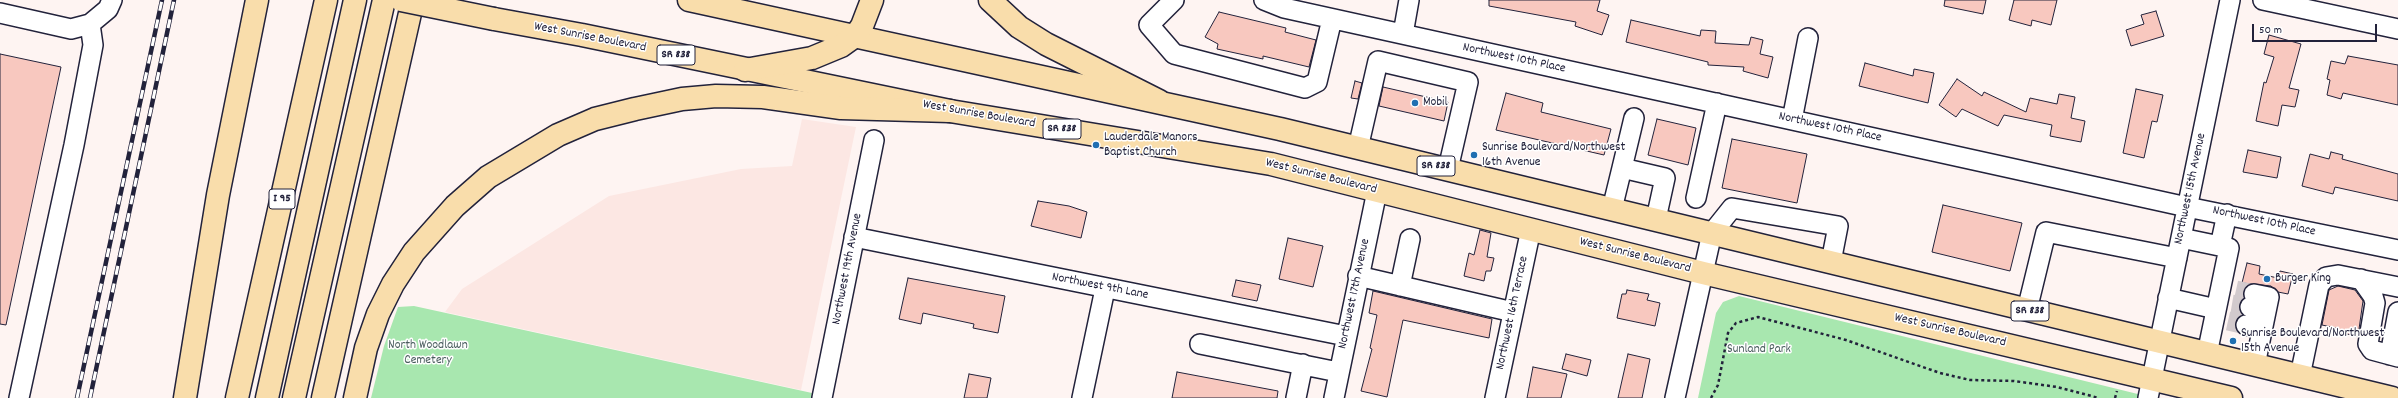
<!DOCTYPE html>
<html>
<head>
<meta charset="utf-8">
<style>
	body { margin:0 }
	#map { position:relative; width:2398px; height:398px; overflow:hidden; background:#fef4f2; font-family:Dekko,sans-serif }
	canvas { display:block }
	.scale { position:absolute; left:2252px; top:24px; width:125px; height:18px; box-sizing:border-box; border:2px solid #22223b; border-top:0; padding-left:5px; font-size:12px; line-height:14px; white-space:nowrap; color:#22223b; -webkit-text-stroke:3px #fff; paint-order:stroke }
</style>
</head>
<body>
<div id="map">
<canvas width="2398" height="398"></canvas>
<div class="scale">50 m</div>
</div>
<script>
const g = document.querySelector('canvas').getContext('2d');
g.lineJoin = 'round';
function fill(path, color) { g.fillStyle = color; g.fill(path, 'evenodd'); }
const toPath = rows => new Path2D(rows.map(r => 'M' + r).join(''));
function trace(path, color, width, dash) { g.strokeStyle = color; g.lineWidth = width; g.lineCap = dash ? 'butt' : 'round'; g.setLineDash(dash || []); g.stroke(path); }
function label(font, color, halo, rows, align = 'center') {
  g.font = font + ' Dekko,sans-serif'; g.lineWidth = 3; g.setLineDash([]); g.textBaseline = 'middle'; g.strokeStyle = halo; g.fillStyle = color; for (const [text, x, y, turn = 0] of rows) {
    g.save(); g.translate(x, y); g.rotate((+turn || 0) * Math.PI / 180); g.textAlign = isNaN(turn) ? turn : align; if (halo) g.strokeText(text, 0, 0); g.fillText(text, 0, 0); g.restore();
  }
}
fill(toPath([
	[802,119,856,127,801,390,445,312,462,289,609,196,741,169,792,166]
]), '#fce7e3');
fill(toPath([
	[1739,296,2154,398,1698,398,1716,313,1723,302],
	[414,306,812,393,811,398,371,398,384,346,398,307]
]), '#a8e7af');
const building = toPath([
	[1489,0,1600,0,1597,11,1609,15,1602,35,1575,26,1576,22,1489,6,1489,0],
	[1945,0,1986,0,1983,14,1944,6,1945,0],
	[2014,0,2057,0,2051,25,2032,20,2031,26,2009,20,2014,0],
	[2156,11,2164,36,2131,46,2126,30,2144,24,2141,15,2156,11],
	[1219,12,1286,28,1285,32,1316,40,1309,67,1263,56,1263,59,1217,49,1218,44,1205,37,1219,12],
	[1631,20,1700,36,1701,30,1716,31,1715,43,1749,45,1751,37,1763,40,1760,54,1773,57,1768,78,1743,71,1744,67,1708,65,1708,62,1626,42,1631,20],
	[2269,35,2301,44,2289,88,2299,90,2295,107,2282,105,2278,126,2256,121,2264,82,2266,83,2274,57,2264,54,2269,35],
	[0,54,61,67,6,325,0,324,0,54],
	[2348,56,2398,65,2398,105,2343,93,2341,99,2327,95,2330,80,2327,79,2331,61,2345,64,2348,56],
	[1865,63,1913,76,1914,69,1934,73,1928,103,1859,86,1865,63],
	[1957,79,1982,96,1984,92,2026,112,2030,98,2057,104,2059,94,2075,97,2071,118,2085,121,2081,142,2050,136,2052,125,2004,115,1998,126,1962,109,1956,117,1939,105,1957,79],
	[1355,81,1362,83,1358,99,1351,98,1355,81],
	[1383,87,1448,102,1444,121,1379,106,1383,87],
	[2136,89,2163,95,2157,122,2152,121,2144,158,2123,153,2136,89],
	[1506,93,1543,103,1541,112,1611,129,1604,155,1496,130,1506,93],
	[1657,119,1696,128,1688,165,1648,155,1657,119],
	[1732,139,1807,154,1797,203,1722,188,1732,139],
	[2248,150,2281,157,2277,178,2243,172,2248,150],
	[2331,152,2343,155,2342,159,2398,174,2398,201,2335,187,2333,194,2302,186,2310,154,2329,159,2331,152],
	[1038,201,1069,206,1087,212,1081,238,1031,226,1038,201],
	[1943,205,2022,223,2010,271,1932,252,1943,205],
	[1480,230,1491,233,1487,257,1494,258,1491,271,1486,271,1484,281,1464,276,1469,253,1474,255,1480,230],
	[1288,238,1323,246,1313,287,1279,279,1288,238],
	[2247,263,2260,266,2259,274,2278,278,2280,271,2293,274,2288,294,2278,292,2271,286,2242,283,2247,263],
	[908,278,1005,296,998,333,973,328,974,324,923,313,921,324,899,319,908,278],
	[1236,280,1261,285,1257,301,1232,296,1236,280],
	[2338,286,2355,290,2363,301,2358,336,2335,332,2336,328,2322,325,2329,290,2338,286],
	[1627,290,1649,294,1647,300,1660,303,1655,326,1617,318,1622,294,1626,294,1627,290],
	[1373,291,1492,319,1489,338,1403,320,1387,397,1361,391,1372,349,1370,348,1377,315,1369,313,1373,291],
	[1566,354,1591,360,1587,376,1562,369,1566,354],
	[1628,354,1650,359,1642,398,1618,398,1628,354],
	[1533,367,1567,374,1561,398,1527,398,1533,367],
	[1177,372,1278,391,1277,398,1172,398,1177,372],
	[969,374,991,378,987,398,964,398,969,374]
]);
fill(building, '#f8c8bf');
trace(building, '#22223b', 1);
trace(toPath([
	[2236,290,2254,294],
	[2232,304,2250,307],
	[2228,321,2246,325]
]), '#d2cacd', 19, [19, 10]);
const minor = toPath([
	[1174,0,1149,25,1174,54,1305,88,1317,82,1332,19],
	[1264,0,1284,8,2187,207,2398,250],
	[2263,0,2398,29],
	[0,13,71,29,90,24,108,9,112,0],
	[1403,34,1409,0],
	[1792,120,1808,38],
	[1358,148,1378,61,1468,82,1448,169],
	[1622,168,1634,118],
	[1696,198,1717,103],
	[1612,209,1622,168,1665,178,1656,219],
	[854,237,1346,336],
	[2181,238,2229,248,2207,354],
	[2220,246,2227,214],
	[1358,276,1513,312],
	[2361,279,2373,296,2375,303,2368,344,2372,350,2398,357],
	[1400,286,1410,239],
	[2254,294,2269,297,2255,365],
	[2168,298,2216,309],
	[2250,307,2266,311],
	[2027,310,2046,232,2177,258],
	[2246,325,2262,329],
	[1200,344,1338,372],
	[2390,355,2398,312],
	[2300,376,2319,285,2326,277,2338,275,2398,287],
	[19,398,74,145,93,45,90,24],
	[822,398,874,140],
	[1082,398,1105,289],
	[1296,398,1303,364],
	[1334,398,1377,191],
	[1495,398,1531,229],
	[1675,398,1712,233,1732,208,1838,226,1831,262],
	[2148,398,2230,0]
]);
const major = toPath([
	[689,0,1280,129,2392,398],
	[494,19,582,35,950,111,1271,164,1703,273,2231,398]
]);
const highway = toPath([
	[990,0,1019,27,1046,44,1159,101],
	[745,70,812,58,841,46,855,36,862,26,872,0],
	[185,398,218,195,257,0],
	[237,398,326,0],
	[267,398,355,0],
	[294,398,384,0],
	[323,398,413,0],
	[355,398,366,348,378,314,393,284,414,252,455,206,488,177,558,135,595,119,635,109,682,99,716,96,763,97,841,108,950,111]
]);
trace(minor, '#22223b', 22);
trace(major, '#22223b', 25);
trace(highway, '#22223b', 25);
trace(toPath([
	[1711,398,1718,385,1728,333,1736,323,1758,317,1846,340,1940,373,1970,380,2014,381,2057,387,2099,398],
	[2115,398,2117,391]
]), '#22223b', 2.5, [3, 3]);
trace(minor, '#fff', 19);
trace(major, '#f9ddab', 22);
trace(highway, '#f9ddab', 22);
const rail = toPath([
	[77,398,162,0],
	[90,398,174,0]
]);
trace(rail, '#22223b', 4.5);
trace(rail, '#fff', 3, [9]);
const majorBridge = toPath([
	[401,0,494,19]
]);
trace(majorBridge, '#22223b', 25, []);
trace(majorBridge, '#f9ddab', 22);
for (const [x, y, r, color] of [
	[1415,103,4,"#1f6fb2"],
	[1096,145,4,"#1f6fb2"],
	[1474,155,4,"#1f6fb2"],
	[2267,279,4,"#1f6fb2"],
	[2233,341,4,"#1f6fb2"]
]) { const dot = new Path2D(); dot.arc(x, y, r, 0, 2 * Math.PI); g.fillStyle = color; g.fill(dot); trace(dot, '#fff', 1.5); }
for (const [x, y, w] of [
	[676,55,38],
	[1062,129,38],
	[1436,166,38],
	[282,199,26],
	[2030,311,38]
]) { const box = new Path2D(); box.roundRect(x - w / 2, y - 10, w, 20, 3); g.fillStyle = '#fff'; g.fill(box); trace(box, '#22223b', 1); }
label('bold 12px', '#22223b', null, [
	["SR 838",676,55],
	["SR 838",1062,129],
	["SR 838",1436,166],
	["I 95",282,199],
	["SR 838",2030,311]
]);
label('13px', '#22223b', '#fff', [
	["West Sunrise Boulevard",590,38,11],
	["Northwest 10th Place",1514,59,12],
	["West Sunrise Boulevard",979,115,10],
	["Northwest 10th Place",1830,128,12],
	["West Sunrise Boulevard",1321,177,14],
	["Northwest 15th Avenue",2191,189,-78],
	["Northwest 10th Place",2264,222,12],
	["West Sunrise Boulevard",1635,256,14],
	["Northwest 19th Avenue",848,269,-79],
	["Northwest 9th Lane",1100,287,11],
	["Northwest 17th Avenue",1355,294,-78],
	["Northwest 16th Terrace",1513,313,-78],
	["West Sunrise Boulevard",1950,331,13]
]);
label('13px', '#22223b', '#fff', [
	["Mobil",1423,103],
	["Lauderdale Manors",1104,138],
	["Baptist Church",1104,153],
	["Sunrise Boulevard/Northwest",1482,148],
	["16th Avenue",1482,163],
	["Burger King",2275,279],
	["Sunrise Boulevard/Northwest",2241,334],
	["15th Avenue",2241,349]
], 'left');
label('13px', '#4a5d5e', '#fff', [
	["North Woodlawn",428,346],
	["Cemetery",428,361],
	["Sunland Park",1759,350]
]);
</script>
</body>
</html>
